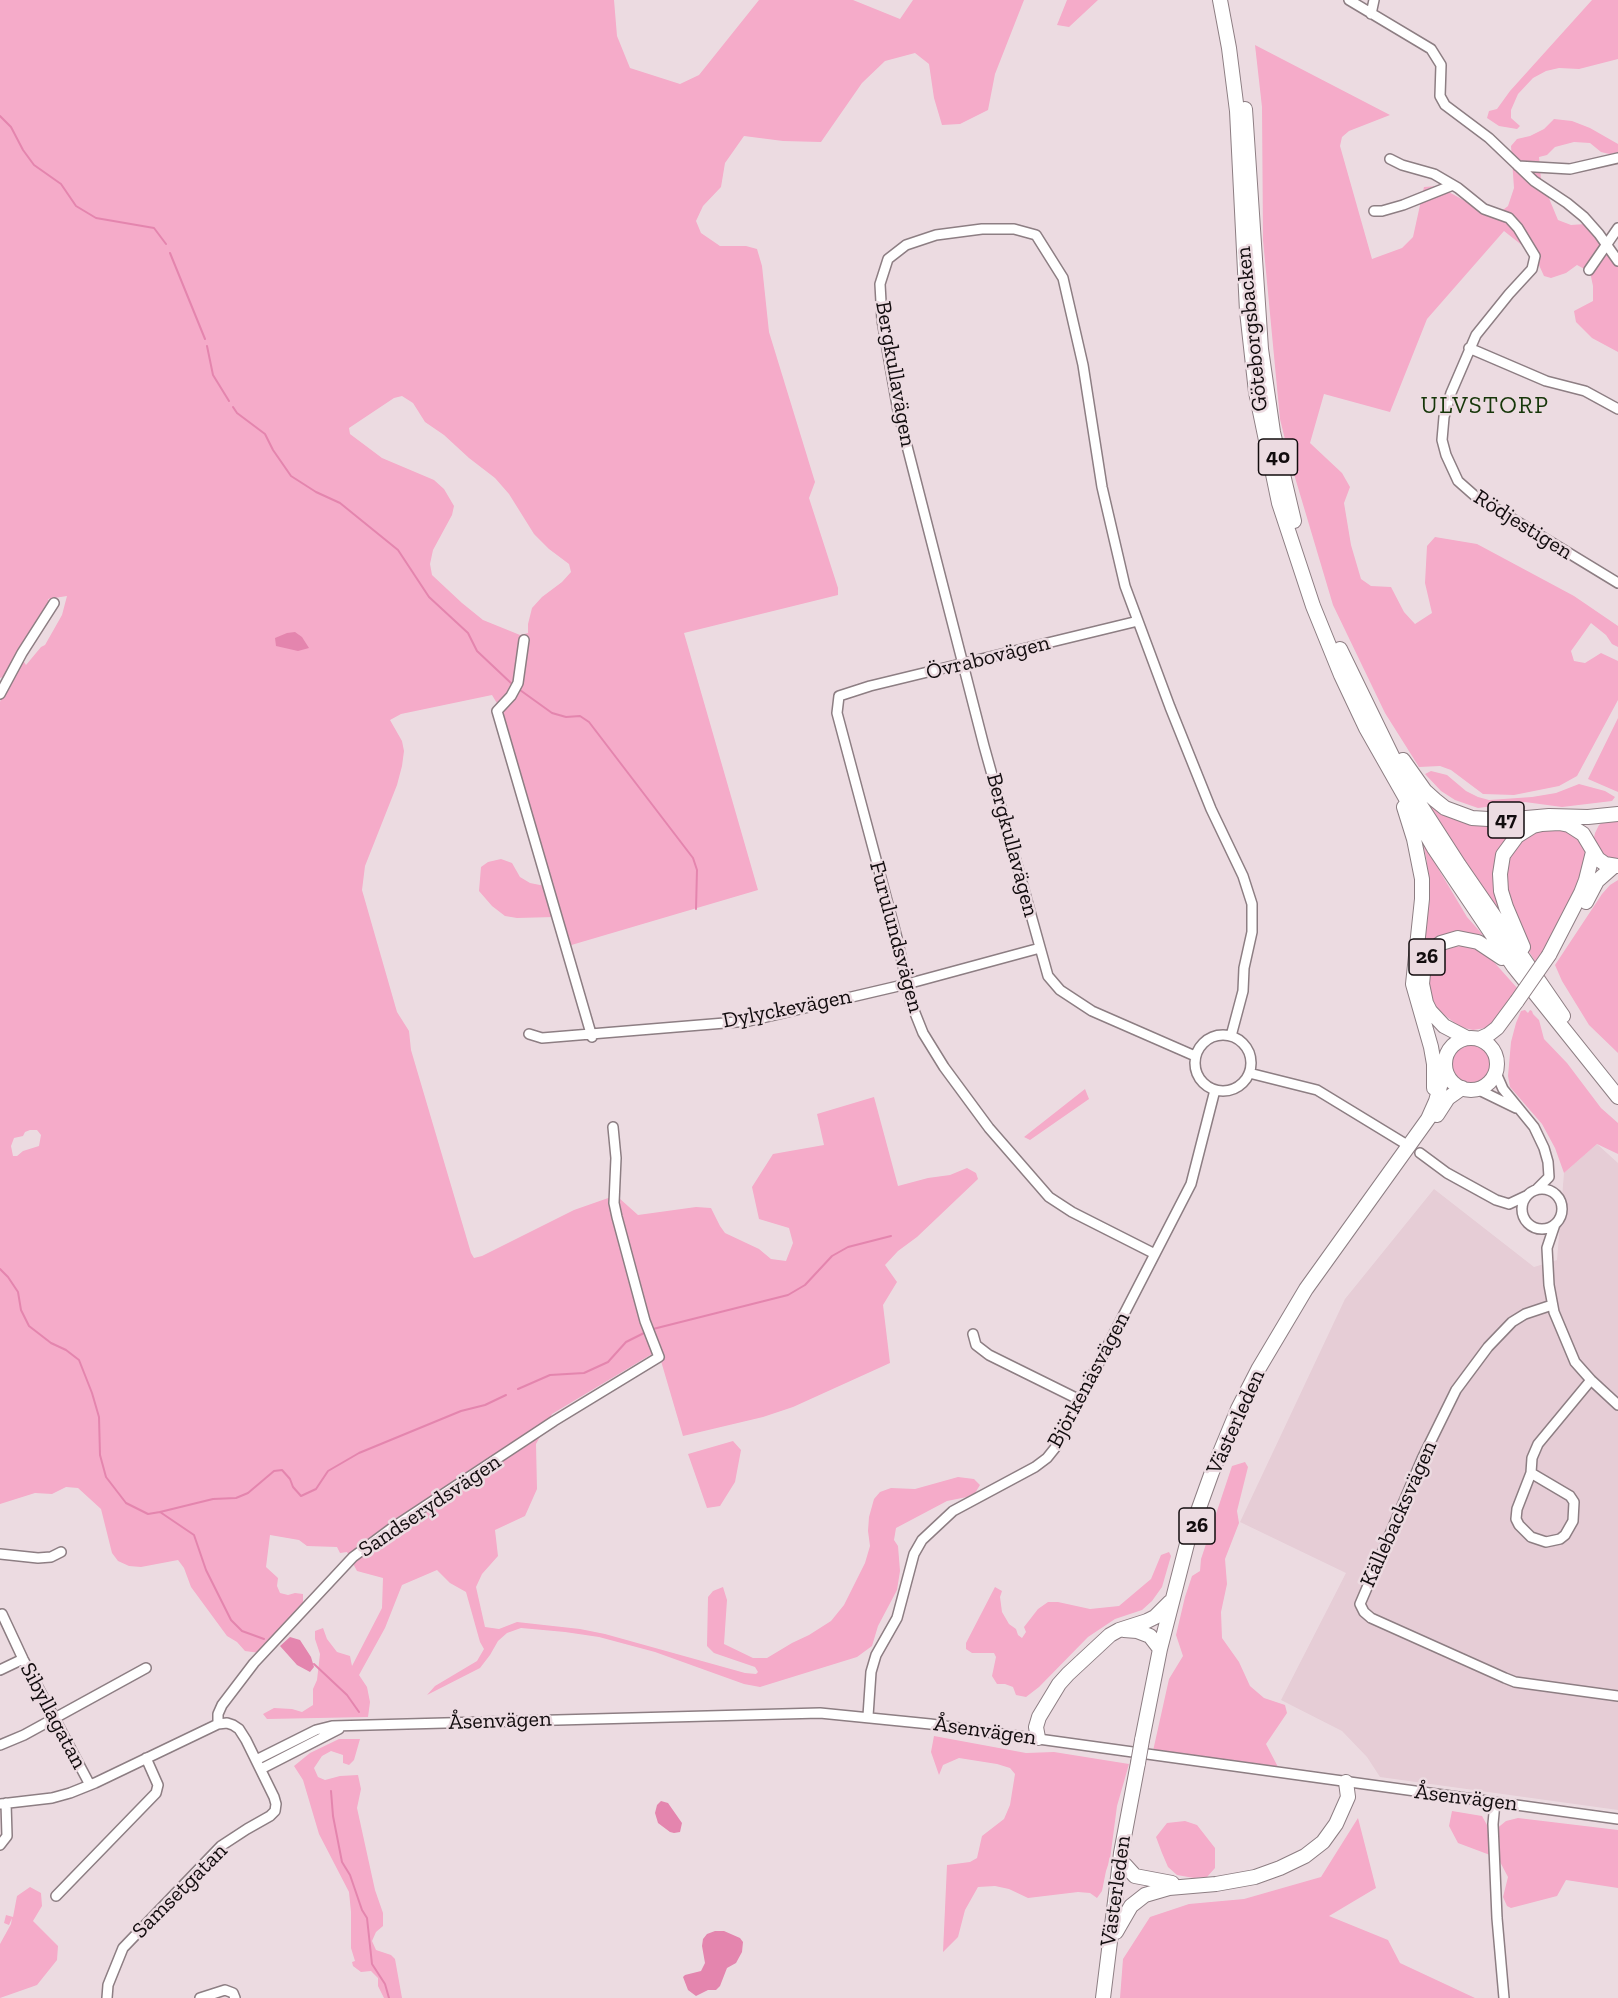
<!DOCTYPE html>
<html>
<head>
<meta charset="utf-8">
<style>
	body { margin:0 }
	canvas { display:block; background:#ecdbe1 }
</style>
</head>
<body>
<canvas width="1618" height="1998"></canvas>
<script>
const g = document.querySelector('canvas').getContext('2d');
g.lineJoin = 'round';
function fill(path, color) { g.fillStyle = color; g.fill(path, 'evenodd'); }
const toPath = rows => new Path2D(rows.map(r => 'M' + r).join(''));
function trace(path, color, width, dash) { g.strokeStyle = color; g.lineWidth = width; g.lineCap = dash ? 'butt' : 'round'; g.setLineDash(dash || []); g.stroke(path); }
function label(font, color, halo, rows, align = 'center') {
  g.font = font + ' "Zilla Slab",serif'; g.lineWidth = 5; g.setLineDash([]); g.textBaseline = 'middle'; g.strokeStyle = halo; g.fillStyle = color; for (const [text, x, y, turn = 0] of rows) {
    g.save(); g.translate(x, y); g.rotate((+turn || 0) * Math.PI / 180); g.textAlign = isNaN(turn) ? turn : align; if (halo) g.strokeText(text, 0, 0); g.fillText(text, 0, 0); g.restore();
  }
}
fill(toPath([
	[1597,1144,1618,1163,1618,1810,1380,1777,1367,1757,1342,1731,1281,1700,1346,1573,1240,1522,1345,1299,1434,1189,1534,1267,1557,1260,1564,1173]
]), '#e6cdd6');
fill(toPath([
	[0,0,614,0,617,36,630,68,680,84,699,75,759,0,853,0,900,19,913,0,1024,0,995,74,988,110,960,124,942,125,934,98,929,64,915,53,885,61,862,83,821,142,783,141,744,136,725,163,721,187,703,206,696,221,701,233,720,246,746,246,757,249,762,266,769,332,815,482,809,498,838,588,838,595,684,633,758,890,568,946,539,836,498,705,492,695,401,714,390,720,402,741,404,751,402,766,397,785,365,866,362,890,397,1012,409,1031,411,1050,471,1253,474,1258,482,1256,574,1210,614,1196,619,1198,638,1215,696,1207,711,1208,720,1226,725,1233,759,1249,771,1259,786,1261,793,1243,789,1228,759,1219,752,1187,773,1154,824,1145,817,1114,874,1097,898,1186,928,1178,950,1175,967,1168,976,1173,978,1179,917,1237,898,1251,885,1265,897,1282,883,1305,890,1363,793,1407,763,1417,683,1436,661,1361,652,1354,552,1414,536,1444,537,1489,525,1516,495,1530,498,1556,482,1574,476,1587,485,1627,499,1629,517,1622,580,1629,605,1634,745,1673,756,1674,758,1672,755,1667,714,1653,707,1646,708,1597,713,1591,723,1587,727,1600,724,1644,753,1658,767,1658,792,1643,809,1635,831,1621,844,1605,865,1563,870,1546,868,1531,869,1517,874,1499,880,1492,891,1488,915,1489,958,1477,974,1479,980,1485,975,1493,967,1497,947,1501,896,1528,894,1540,898,1546,900,1571,897,1590,878,1626,872,1646,857,1657,760,1687,744,1684,655,1652,599,1637,565,1632,521,1628,507,1633,498,1641,490,1655,480,1668,427,1695,435,1686,477,1661,484,1649,480,1642,466,1592,450,1583,437,1570,402,1585,385,1628,359,1675,367,1687,370,1702,368,1717,267,1719,263,1714,274,1708,292,1709,302,1712,313,1705,313,1689,317,1680,320,1654,315,1639,315,1631,323,1628,327,1639,337,1652,350,1656,352,1666,382,1608,383,1578,357,1571,347,1552,340,1553,337,1547,307,1546,299,1540,270,1535,266,1567,278,1578,277,1586,280,1593,288,1595,295,1593,303,1594,303,1603,260,1653,245,1651,237,1642,227,1636,191,1587,184,1568,178,1560,141,1567,129,1566,118,1561,112,1553,101,1509,78,1488,66,1487,52,1494,35,1493,0,1504,0,702,3,692,20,662,24,662,26,665,41,647,45,645,62,615,67,596,48,599,49,602,38,618,3,677,0,678],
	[402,396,413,403,425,422,444,435,469,458,495,478,509,494,534,534,549,549,569,564,571,572,562,582,542,597,532,608,528,624,528,633,520,635,483,620,462,603,432,575,430,564,433,550,452,515,454,506,444,489,434,480,382,458,350,434,349,428,394,398],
	[30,1130,37,1130,41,1135,39,1146,23,1151,17,1156,13,1156,11,1146,14,1138,23,1136,25,1132],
	[1067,0,1098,0,1069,27,1057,25],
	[1592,0,1618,0,1618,59,1579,69,1559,68,1546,71,1533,78,1518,94,1511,110,1511,118,1520,126,1517,129,1499,126,1487,118,1489,111,1497,109,1510,91],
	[1255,45,1390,115,1349,131,1342,137,1340,146,1372,259,1402,248,1413,237,1424,187,1438,186,1494,217,1508,206,1514,188,1511,146,1517,139,1530,136,1544,129,1554,119,1572,121,1590,128,1618,144,1618,156,1601,152,1590,143,1574,142,1555,147,1547,155,1539,157,1541,179,1558,220,1571,225,1585,224,1595,234,1618,265,1618,352,1592,338,1576,322,1574,311,1593,301,1593,286,1590,272,1577,265,1566,273,1551,278,1544,276,1538,263,1528,250,1504,231,1427,319,1390,412,1324,394,1310,443,1342,473,1350,487,1344,503,1351,545,1361,579,1371,586,1391,587,1404,612,1415,624,1432,613,1425,583,1427,546,1435,537,1477,544,1574,596,1618,626,1618,647,1612,644,1606,635,1591,623,1571,651,1574,661,1585,663,1601,653,1618,661,1618,700,1577,776,1559,786,1514,795,1483,794,1451,770,1440,766,1419,767,1385,713,1333,605,1291,464,1280,419,1263,240,1262,107],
	[1618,718,1618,792,1588,779],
	[1431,771,1447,775,1466,791,1478,797,1489,800,1532,797,1556,793,1579,784,1605,791,1615,797,1612,801,1562,807,1525,802,1478,808,1455,800,1441,791,1425,774],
	[1426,800,1446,813,1530,822,1499,853,1510,931],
	[1618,818,1618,862,1606,860,1593,842,1595,833,1599,825,1603,822],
	[1540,829,1568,830,1584,844,1588,863,1578,891,1536,963,1525,945,1504,885,1507,859,1517,844],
	[1423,843,1467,917,1483,935,1453,932,1430,942,1422,952,1426,910,1427,862],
	[501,859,512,863,520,877,530,883,545,886,554,917,517,918,505,916,492,906,479,891,481,867,488,862],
	[1618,880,1618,1053,1589,1025,1562,981,1555,965,1602,894,1610,885],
	[1470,945,1485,952,1518,989,1491,1027,1473,1030,1460,1027,1434,1007,1428,986,1429,968,1436,954,1447,948],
	[1525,1010,1528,1013,1530,1010,1532,1011,1533,1014,1539,1020,1544,1039,1567,1063,1601,1108,1618,1123,1618,1154,1597,1144,1564,1173,1555,1148,1542,1124,1510,1087,1508,1076,1511,1042,1516,1023,1521,1011],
	'1449 1063a21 21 0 1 1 42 0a21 21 0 1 1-42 0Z',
	[1085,1089,1089,1099,1030,1140,1024,1137],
	[733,1441,741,1450,735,1482,720,1506,707,1508,688,1454],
	[1245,1462,1248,1467,1237,1511,1239,1523,1225,1559,1227,1584,1221,1612,1222,1638,1239,1662,1250,1686,1264,1698,1285,1705,1287,1713,1266,1744,1278,1767,1153,1751,1169,1679,1183,1656,1176,1635,1185,1597,1192,1576,1200,1571,1201,1559,1232,1466],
	[1169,1552,1171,1556,1162,1587,1152,1601,1142,1610,1115,1619,1088,1637,1039,1687,1026,1697,1016,1695,1013,1687,1005,1684,997,1684,992,1676,996,1657,994,1653,972,1653,966,1649,966,1643,995,1587,1002,1591,1000,1597,1002,1612,1009,1624,1016,1629,1018,1635,1022,1638,1026,1632,1024,1627,1038,1609,1048,1602,1058,1602,1090,1609,1119,1606,1151,1579,1161,1555],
	[934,1736,1026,1753,1054,1752,1129,1764,1117,1806,1110,1859,1106,1871,1102,1891,1097,1898,1090,1893,1078,1892,1028,1898,1009,1889,995,1886,978,1887,965,1910,958,1937,943,1952,947,1865,970,1862,977,1858,982,1836,1004,1819,1010,1805,1015,1774,1010,1768,997,1764,959,1758,943,1765,939,1775,931,1752],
	[339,1739,360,1739,354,1760,349,1765,343,1763,343,1755,331,1751,322,1756,314,1768,318,1777,325,1780,340,1776,358,1775,361,1789,357,1808,375,1890,383,1913,383,1926,376,1932,372,1941,376,1950,391,1955,395,1959,402,1998,384,1998,378,1986,378,1978,371,1971,361,1972,353,1966,352,1962,355,1961,351,1948,351,1912,349,1892,319,1834,303,1780,294,1766,310,1753],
	[1452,1811,1482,1816,1487,1825,1495,1830,1506,1821,1518,1818,1618,1830,1618,1888,1566,1880,1557,1896,1511,1908,1507,1906,1503,1897,1508,1877,1498,1858,1458,1843,1449,1826],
	[1358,1818,1376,1888,1329,1916,1388,1940,1400,1963,1475,1998,1120,1998,1123,1959,1150,1917,1189,1904,1244,1899,1321,1877],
	[1185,1821,1197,1825,1215,1848,1215,1868,1207,1877,1194,1878,1177,1875,1168,1867,1162,1853,1156,1837,1167,1823],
	[30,1887,41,1893,42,1906,33,1921,58,1946,57,1960,37,1985,0,1998,0,1944,11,1924,12,1918,9,1925,4,1923,6,1915,13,1917,17,1896]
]), '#f5abc9');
fill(toPath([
	[295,632,302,637,309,648,298,651,276,646,275,638,287,633],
	[290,1637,300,1640,311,1657,314,1667,310,1672,297,1665,280,1646],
	[661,1801,668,1803,682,1823,680,1832,674,1833,670,1832,658,1823,655,1813,657,1805],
	[715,1931,724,1931,740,1938,743,1942,742,1952,736,1963,727,1968,720,1986,716,1990,708,1990,696,1996,688,1990,683,1977,685,1975,701,1971,705,1963,702,1946,703,1939,707,1934]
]), '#e485ae');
trace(toPath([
	[0,116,11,127,23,150,34,165,61,184,76,206,96,218,154,228,166,244],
	[170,253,205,339],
	[207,346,213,375,229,401],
	[233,407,237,413,265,434,273,450,291,476,316,492,340,503,398,550,429,597,468,633,477,651,512,684],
	[520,690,552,713,566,717,580,716,589,722,693,858,697,870,696,909],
	[0,1269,8,1277,18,1292,21,1310,29,1326,51,1343,66,1350,79,1360,92,1393,99,1417,100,1455,106,1477,126,1503,148,1514,160,1512,194,1535,206,1570,231,1620,242,1631,264,1639],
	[653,1329,788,1295,805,1285,832,1256,848,1247,891,1236],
	[518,1389,550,1375,584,1373,608,1362,626,1342,644,1333],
	[160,1512,213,1499,236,1498,248,1493,274,1471,282,1470,290,1479,293,1487,301,1496,316,1489,328,1471,359,1453,461,1411,485,1405,506,1395],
	[314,1664,347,1695,359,1712],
	[331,1791,333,1816,342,1862,350,1875,362,1910,367,1918,372,1964,385,1984,389,1998]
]), '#e485ae', 2);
const minor = toPath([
	[1349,0,1431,49,1441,65,1440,96,1445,105,1489,138,1534,181,1567,203,1584,217,1599,234,1618,261],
	[1371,14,1374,0],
	[1390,159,1402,165,1434,174,1458,188,1484,209,1509,218,1518,228,1535,256,1532,269,1509,294,1476,335,1451,393,1444,417,1442,440,1446,455,1458,481,1475,496,1618,583],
	[1518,166,1570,169,1618,158],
	[1374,211,1382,211,1403,205,1453,185],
	[1589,270,1618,228],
	[1469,348,1546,381,1585,391,1618,409],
	[1138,621,870,686,839,696,837,713,897,938,911,1003,923,1033,944,1067,989,1128,1049,1197,1072,1212,1155,1254],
	[524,640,518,683,511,696,497,711,592,1037],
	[0,694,22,653,54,603],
	[529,1034,542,1038,749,1021,907,984,1040,948],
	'1195 1063a28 28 0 1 1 56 0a28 28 0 1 1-56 0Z',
	[1195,1056,1092,1011,1060,990,1048,976,984,746,898,411,882,320,880,284,888,259,906,245,936,235,982,229,1014,229,1036,235,1063,278,1083,365,1102,487,1125,586,1170,707,1211,809,1243,876,1252,904,1252,932,1244,968,1243,991,1231,1036],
	[1249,1073,1317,1090,1404,1143],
	[1496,1073,1503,1089,1534,1127,1544,1148,1548,1162,1549,1177,1537,1189],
	[1477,1089,1516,1108],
	[1420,1153,1447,1173,1496,1200,1509,1204,1526,1196],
	'1522 1209a20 20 0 1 1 40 0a20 20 0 1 1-40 0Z',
	[1555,1224,1547,1248,1549,1285,1554,1312,1575,1362,1591,1380,1618,1405],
	[1552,1305,1525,1314,1512,1322,1488,1347,1456,1390,1422,1459,1360,1604,1364,1612,1371,1618,1505,1678,1515,1682,1618,1696],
	[973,1334,976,1345,989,1355,1080,1400],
	[1531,1473,1570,1496,1574,1502,1573,1521,1565,1535,1560,1539,1546,1542,1531,1537,1519,1525,1516,1519,1517,1509,1531,1473,1532,1458,1538,1444,1591,1380],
	[0,1554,38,1558,51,1557,61,1552],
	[2,1614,23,1659,90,1785],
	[0,1670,23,1659],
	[868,1716,871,1672,876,1655,897,1618,914,1554,922,1540,953,1511,1035,1467,1047,1458,1055,1448,1191,1184,1215,1090],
	[218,1724,218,1714,222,1705,254,1663,353,1557,392,1528,554,1421,659,1357,645,1321,617,1217,614,1203,616,1158,613,1127],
	[0,1745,24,1735,146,1668],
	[256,1760,316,1730,332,1726,820,1713,930,1724,1618,1819],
	[261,1769,339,1729],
	[1495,1802,1493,1824,1497,1918,1504,1998],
	[0,1804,52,1798,70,1793,95,1783,218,1724,227,1723,233,1725,239,1729,246,1740,274,1797,276,1804,275,1811,270,1816,247,1829,221,1846,123,1948,108,1985,107,1998],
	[0,1845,7,1836,6,1803],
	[56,1896,156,1793,158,1785,146,1758],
	[200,1998,225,1990,233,1993,235,1998]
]);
const highway = toPath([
	[1220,0,1229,48,1237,111,1247,311,1256,392,1279,503,1313,606,1341,675,1366,728,1434,848,1514,967,1618,1097],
	[1245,109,1261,349,1273,432,1294,521],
	[1340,649,1395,762,1419,803,1459,865,1563,1016],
	[1403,760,1425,791,1435,800,1445,808,1472,818,1504,820,1549,816,1588,817,1618,814],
	[1404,807,1414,839,1422,879,1422,899,1413,984,1431,1047,1434,1064,1434,1088],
	[1586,902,1597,881,1614,866],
	[1523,947,1506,907,1501,891,1500,874,1503,855,1517,836,1533,826,1542,824,1559,823,1569,825,1583,834,1598,859,1605,864,1618,866],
	[1549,955,1581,893,1586,880,1593,852],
	'1445 1064a26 26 0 1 1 52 0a26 26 0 1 1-52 0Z',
	[1467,1038,1444,1026,1430,1011,1426,1003,1422,984,1424,963,1433,949,1441,943,1458,938,1478,942,1502,958],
	[1479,1039,1488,1035,1497,1028,1517,1001],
	[1437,1115,1448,1098,1462,1088],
	[1124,1630,1137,1631,1150,1636,1160,1649],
	[1038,1738,1036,1727,1039,1717,1059,1684,1068,1674,1110,1635,1119,1630,1147,1621,1155,1617,1170,1602],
	[1142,1740,1160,1649,1189,1536,1212,1472,1238,1409,1259,1368,1306,1289,1428,1119,1436,1101,1445,1068],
	[1125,1865,1135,1876,1172,1883],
	[1116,1932,1131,1906,1145,1895,1169,1888,1216,1884,1255,1877,1280,1868,1305,1856,1323,1842,1336,1824,1348,1797,1346,1782],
	[1103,1998,1121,1853,1138,1763]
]);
trace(minor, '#8d7e83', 12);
trace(highway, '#8d7e83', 16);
trace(minor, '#fff', 9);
trace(highway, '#fff', 14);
const highwayBridge = toPath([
	[1517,1001,1549,955],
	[1138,1763,1142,1740]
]);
trace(highwayBridge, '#8d7e83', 16, []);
trace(highwayBridge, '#fff', 14);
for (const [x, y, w] of [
	[1278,457,39],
	[1506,820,36],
	[1427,957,36],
	[1197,1526,36]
]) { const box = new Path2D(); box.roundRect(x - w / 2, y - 18, w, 36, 4.5); g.fillStyle = '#ecdbe1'; g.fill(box); trace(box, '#120c0e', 1.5); }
label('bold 21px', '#120c0e', null, [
	["40",1278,457],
	["47",1506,820],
	["26",1427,957],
	["26",1197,1526]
]);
label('22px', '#120c0e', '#ecdbe1', [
	["Göteborgsbacken",1252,329,-96],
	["Bergkullavägen",895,374,80],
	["Rödjestigen",1523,525,32],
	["Övrabovägen",988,658,-14],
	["Bergkullavägen",1012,845,75],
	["Furulundsvägen",896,937,75],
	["Dylyckevägen",787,1009,-11],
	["Björkenäsvägen",1089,1380,-62],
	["Västerleden",1236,1422,-66],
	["Sandserydsvägen",430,1506,-34],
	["Källebacksvägen",1399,1514,-66],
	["Sibyllagatan",53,1716,62],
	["Åsenvägen",500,1721,-2],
	["Åsenvägen",985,1731,8],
	["Åsenvägen",1466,1798,7],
	["Samsetgatan",180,1891,-45],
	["Västerleden",1116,1891,-82]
]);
g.letterSpacing = '1.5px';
label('24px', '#163609', '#ecdbe1', [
	["ULVSTORP",1485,406]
]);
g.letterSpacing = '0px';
</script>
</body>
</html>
